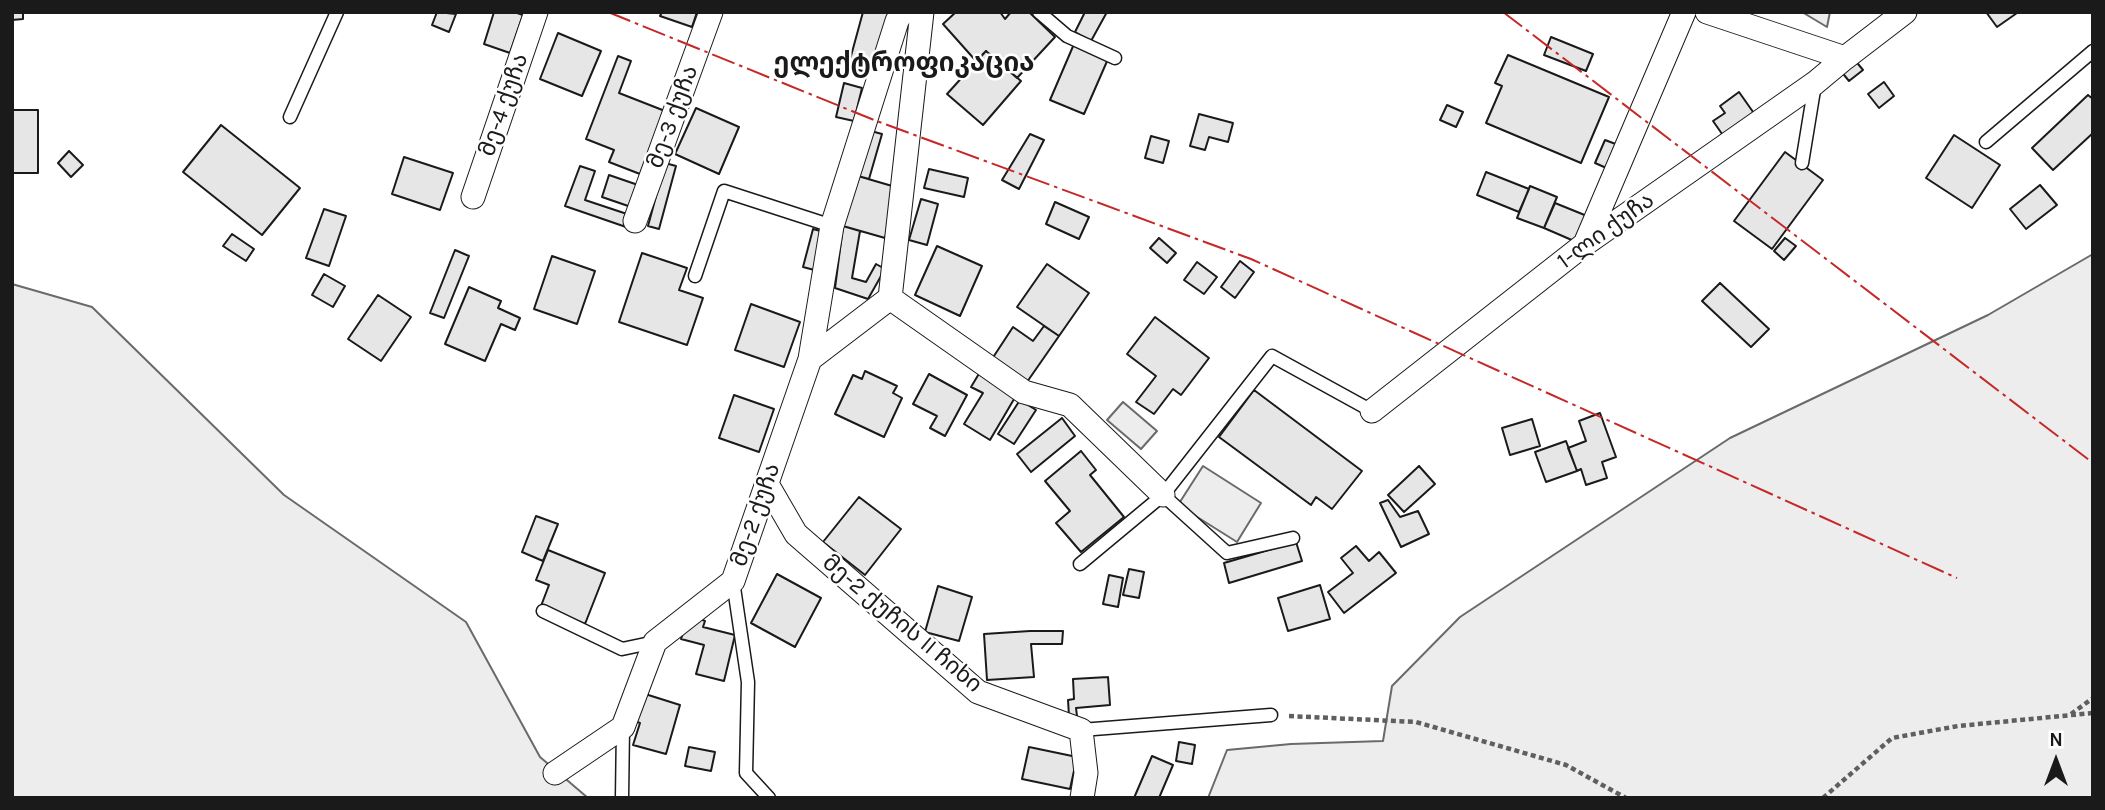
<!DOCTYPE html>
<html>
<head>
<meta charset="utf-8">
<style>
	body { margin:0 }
	#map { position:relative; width:2105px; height:810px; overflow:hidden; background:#fff; font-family:Karla,sans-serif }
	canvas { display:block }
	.frame { position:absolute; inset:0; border:14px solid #1a1a1a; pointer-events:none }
	.north { position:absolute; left:2021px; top:726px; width:70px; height:70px; -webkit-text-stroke:5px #fff; paint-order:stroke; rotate:0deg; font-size:19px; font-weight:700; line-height:28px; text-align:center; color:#1a1a1a }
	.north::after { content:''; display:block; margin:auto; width:24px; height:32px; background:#1a1a1a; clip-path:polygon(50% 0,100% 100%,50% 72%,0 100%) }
</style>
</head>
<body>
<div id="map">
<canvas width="2105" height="810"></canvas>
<div class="frame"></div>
<div class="north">N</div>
</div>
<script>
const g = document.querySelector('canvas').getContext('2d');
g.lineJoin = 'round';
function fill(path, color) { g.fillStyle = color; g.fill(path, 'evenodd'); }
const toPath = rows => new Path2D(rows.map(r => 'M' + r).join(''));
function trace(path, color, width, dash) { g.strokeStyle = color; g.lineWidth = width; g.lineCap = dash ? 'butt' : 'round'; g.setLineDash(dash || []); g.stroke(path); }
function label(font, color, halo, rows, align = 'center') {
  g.font = font + ' Karla,"Noto Sans Georgian",sans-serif'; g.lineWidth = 5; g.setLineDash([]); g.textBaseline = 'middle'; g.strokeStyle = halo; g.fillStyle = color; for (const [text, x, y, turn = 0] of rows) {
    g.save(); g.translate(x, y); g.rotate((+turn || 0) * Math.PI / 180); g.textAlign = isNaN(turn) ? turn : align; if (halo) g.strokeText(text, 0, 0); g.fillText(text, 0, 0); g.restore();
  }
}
const built = toPath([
	[1802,12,1830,12,1827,27,1802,12],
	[2093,254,2093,798,1208,798,1227,750,1291,744,1383,741,1392,686,1460,617,1730,438,1988,315,2093,254],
	[12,284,92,307,284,495,466,622,540,757,588,798,12,798,12,284],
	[1123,402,1157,431,1141,449,1107,420,1123,402],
	[1203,466,1261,503,1237,542,1178,505,1203,466]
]);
fill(built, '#ededed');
trace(built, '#6a6a6a', 2);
const building = toPath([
	[12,12,23,12,23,19,12,20,12,12],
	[437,12,456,14,449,32,432,25,437,12],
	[494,12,514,12,523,15,510,53,484,44,494,12],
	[662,12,697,12,692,27,660,16,662,12],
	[863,12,890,13,873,74,848,67,863,12],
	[956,12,1000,12,1005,19,1011,12,1029,12,1055,37,1017,78,986,51,976,61,943,24,956,12],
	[1085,12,1107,12,1091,41,1075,32,1085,12],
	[1986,12,2016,12,2017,13,1997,27,1986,12],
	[558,33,601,51,582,96,540,79,558,33],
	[1551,37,1593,54,1586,71,1544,55,1551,37],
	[1074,44,1108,59,1084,114,1050,100,1074,44],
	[986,51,1021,81,983,125,947,94,986,51],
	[1508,55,1609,97,1581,163,1486,123,1502,86,1495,83,1508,55],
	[618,56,631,61,619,93,665,111,640,174,609,162,614,150,586,139,618,56],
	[1854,59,1863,70,1849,81,1840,70,1854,59],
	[1884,82,1894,96,1879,108,1868,94,1884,82],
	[844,83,862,88,854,121,836,117,844,83],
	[1739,92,1758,119,1727,141,1713,121,1725,113,1720,106,1739,92],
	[2088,95,2093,99,2093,133,2053,170,2032,148,2088,95],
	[1447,105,1463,112,1456,127,1440,120,1447,105],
	[696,108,739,127,719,174,675,154,696,108],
	[12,110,38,110,38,173,12,173,12,110],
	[1199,114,1233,123,1228,142,1209,137,1205,150,1190,146,1199,114],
	[221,125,300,188,262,235,183,172,221,125],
	[871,131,882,134,869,179,858,176,871,131],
	[1030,134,1044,140,1019,189,1002,180,1030,134],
	[1954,135,2000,165,1972,208,1926,178,1954,135],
	[1151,136,1169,141,1163,163,1145,158,1151,136],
	[1605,140,1621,146,1611,170,1595,163,1605,140],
	[69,151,83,165,71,177,58,163,69,151],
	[1785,152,1823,180,1772,249,1734,221,1785,152],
	[404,157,453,173,440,210,392,194,404,157],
	[665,163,676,166,659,229,648,226,665,163],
	[580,166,595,171,585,200,630,215,626,227,565,206,580,166],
	[929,169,968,178,964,197,924,188,929,169],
	[1486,172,1529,189,1519,212,1477,195,1486,172],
	[609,175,641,186,634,208,602,197,609,175],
	[858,176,899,188,885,238,843,226,858,176],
	[2040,185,2057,205,2026,229,2010,209,2040,185],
	[1530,186,1557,197,1544,228,1517,218,1530,186],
	[921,199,938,204,927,245,909,240,921,199],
	[1055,202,1089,217,1079,239,1046,224,1055,202],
	[1555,203,1592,218,1581,244,1544,228,1555,203],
	[324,209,346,216,329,266,306,258,324,209],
	[843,226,860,231,852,278,866,282,876,264,885,269,868,299,835,288,843,226],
	[813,229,828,233,818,271,803,267,813,229],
	[232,234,254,249,246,261,223,246,232,234],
	[1159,238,1176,253,1167,263,1150,248,1159,238],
	[1785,238,1796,246,1784,260,1774,251,1785,238],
	[937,246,982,266,960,316,915,295,937,246],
	[455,250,469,256,444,318,430,313,455,250],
	[642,253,687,268,679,290,703,298,687,345,619,322,642,253],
	[552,256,595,271,577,324,534,309,552,256],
	[1240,261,1254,272,1235,298,1221,287,1240,261],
	[1197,262,1217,277,1204,294,1184,280,1197,262],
	[1047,264,1089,293,1059,336,1017,307,1047,264],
	[324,274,345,286,333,307,312,295,324,274],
	[1720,283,1769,329,1751,347,1702,301,1720,283],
	[469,287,501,301,498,308,520,318,515,330,501,324,485,361,445,344,469,287],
	[378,295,411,317,381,361,348,339,378,295],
	[751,304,800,322,784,367,735,350,751,304],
	[1155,317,1209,358,1181,395,1173,389,1154,414,1136,402,1156,376,1127,354,1155,317],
	[1044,326,1059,336,1027,382,992,359,1013,327,1033,341,1044,326],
	[865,371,897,386,893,393,902,398,884,437,835,414,853,375,862,379,865,371],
	[980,372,1017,394,990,440,964,424,983,393,971,387,980,372],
	[929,374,967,395,945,436,930,428,937,416,913,404,929,374],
	[1254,390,1362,471,1332,509,1316,497,1311,505,1219,437,1254,390],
	[734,395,774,409,759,452,719,438,734,395],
	[1020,400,1036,410,1014,444,998,434,1020,400],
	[1600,413,1616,457,1602,462,1607,478,1586,485,1581,469,1577,471,1568,448,1586,441,1579,421,1600,413],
	[1062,418,1075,436,1031,472,1017,454,1062,418],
	[1532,419,1540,446,1510,455,1502,428,1532,419],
	[1566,441,1577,471,1546,482,1535,452,1566,441],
	[1081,451,1096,470,1090,475,1124,517,1081,552,1056,523,1070,511,1045,481,1081,451],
	[1419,466,1435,484,1404,512,1388,495,1419,466],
	[859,497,901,529,865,575,823,542,859,497],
	[1388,500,1400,517,1418,511,1429,534,1401,547,1380,503,1388,500],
	[536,516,558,524,543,561,522,552,536,516],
	[1296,542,1302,561,1229,583,1224,563,1296,542],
	[1356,546,1369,561,1379,552,1396,573,1344,613,1328,592,1353,573,1341,558,1356,546],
	[548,550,605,573,585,624,541,606,549,585,536,580,548,550],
	[1129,569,1144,572,1139,598,1123,595,1129,569],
	[777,574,821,598,795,647,751,623,777,574],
	[1109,575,1123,578,1118,607,1103,604,1109,575],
	[1320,585,1330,619,1288,631,1278,598,1320,585],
	[938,586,972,597,959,641,925,632,938,586],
	[698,618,705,621,703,627,735,635,724,681,696,674,704,645,681,639,683,633,698,618],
	[1030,631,1063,631,1062,644,1031,644,1034,677,987,680,984,634,1030,631],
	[1108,677,1110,705,1076,708,1077,716,1069,716,1068,700,1074,699,1073,679,1108,677],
	[642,693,680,705,666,754,633,745,640,723,634,721,642,693],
	[1179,742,1195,745,1192,764,1176,761,1179,742],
	[689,747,715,752,711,771,685,766,689,747],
	[1029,747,1077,757,1070,789,1022,779,1029,747],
	[1152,756,1173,765,1159,798,1134,798,1152,756]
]);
fill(building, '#e6e6e6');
trace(building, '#1a1a1a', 2);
const service = toPath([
	[1039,12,1067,36,1115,58],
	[290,117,337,12],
	[1986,142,2093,51],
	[1802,163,1815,84],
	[695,276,724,191,832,226],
	[1163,495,1227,553,1293,538],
	[1080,564,1163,495,1272,356,1372,411],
	[733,581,748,682,746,773,769,798],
	[543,611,622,649,655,642],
	[1081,730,1271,715],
	[622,798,623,727]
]);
const minor = toPath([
	[1707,12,1845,58,1905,12],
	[473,197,536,12],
	[635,221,711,12],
	[1585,244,1684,12],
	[890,298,1024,392,1070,405,1163,495],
	[810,359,890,298,922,12],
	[1372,411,1585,244,1815,83,1845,58],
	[767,484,796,534,978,692,1081,730,1086,773,1082,798],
	[555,773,623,727,655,642,733,581,810,359,832,226,897,21,902,12]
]);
trace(service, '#1a1a1a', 15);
trace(minor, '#1a1a1a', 25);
trace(toPath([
	[2071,714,2093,698],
	[1289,716,1416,722,1566,765,1626,798],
	[1823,798,1892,738,1958,726,2093,713]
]), '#5f5f5f', 4.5, [5, 3.5]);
trace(service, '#fff', 12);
trace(minor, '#fff', 23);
trace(toPath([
	[608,12,874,120,1251,259,1957,578],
	[1503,12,2093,463]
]), '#c62828', 2, [24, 5, 3.5, 5]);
label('23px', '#1a1a1a', '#fff', [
	["მე-4 ქუჩა",504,105,-71],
	["მე-3 ქუჩა",673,117,-70],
	["1-ლი ქუჩა",1606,231,-36],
	["მე-2 ქუჩა",756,515,-71],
	["მე-2 ქუჩის II ჩიხი",902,624,40]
]);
label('bold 26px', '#1a1a1a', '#fff', [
	["ელექტროფიკაცია",904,64]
]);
</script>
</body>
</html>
